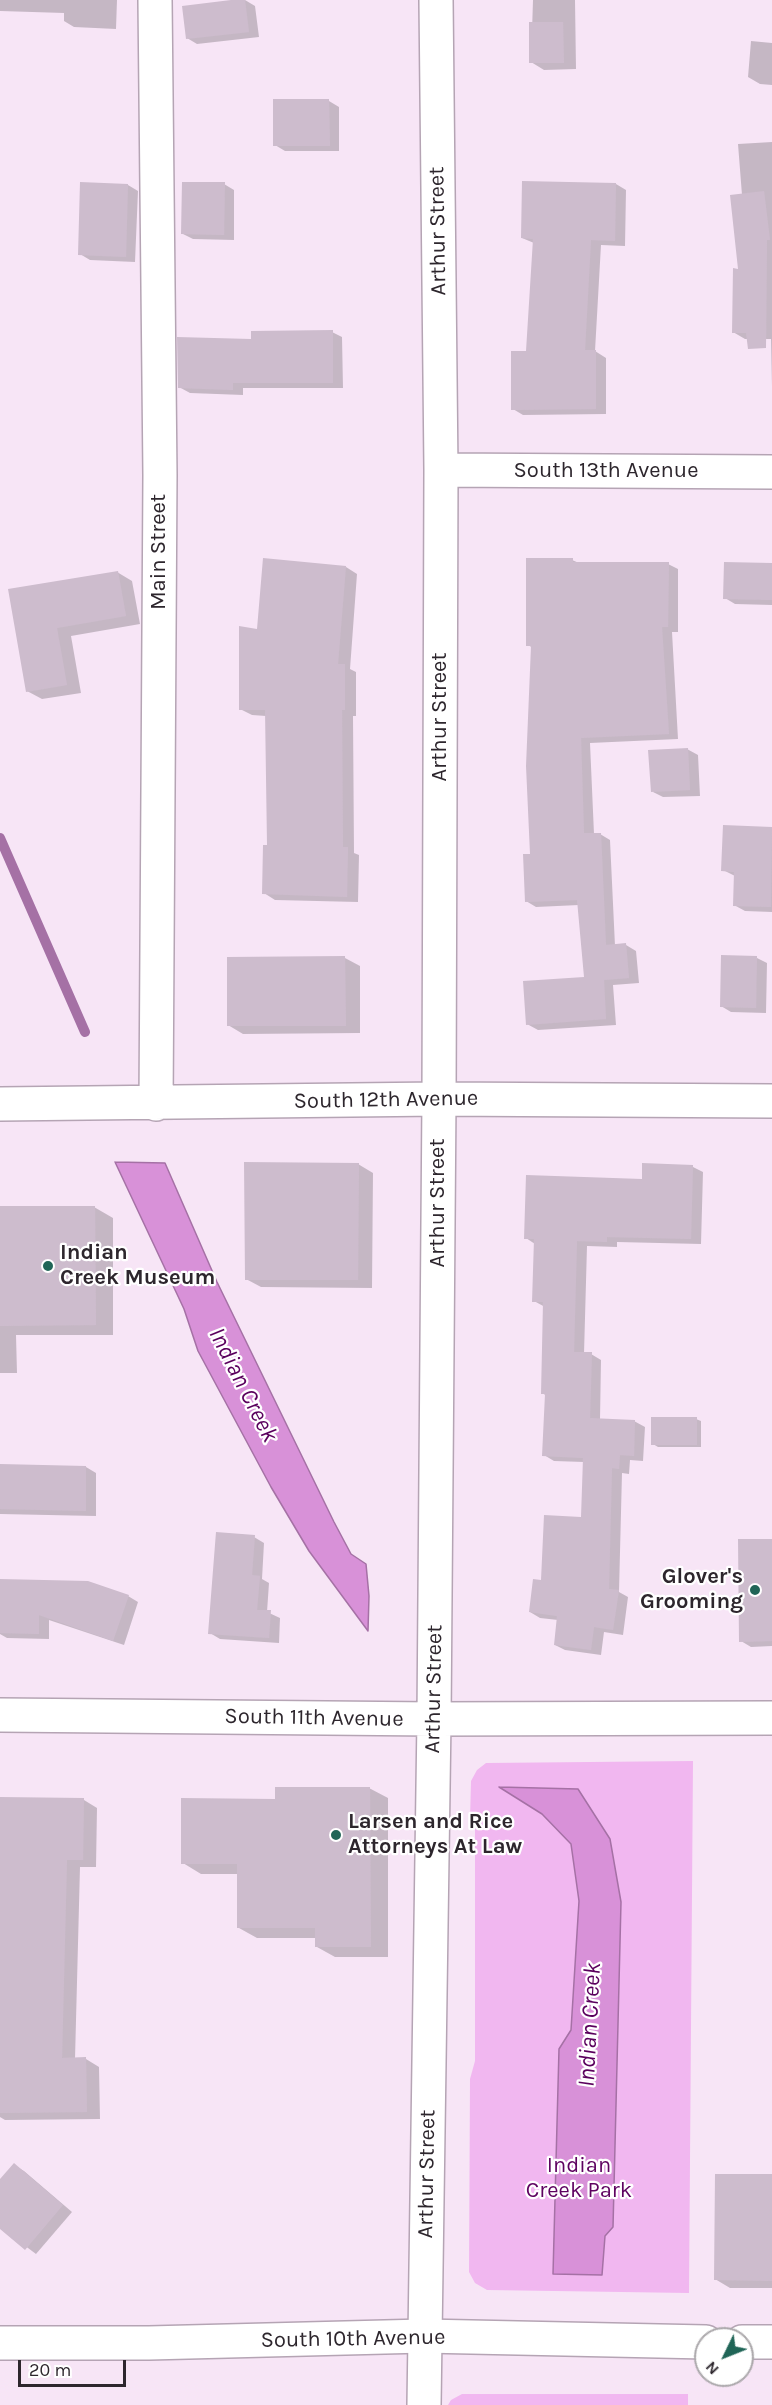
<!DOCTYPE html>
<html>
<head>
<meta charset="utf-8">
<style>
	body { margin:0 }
	#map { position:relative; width:772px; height:2405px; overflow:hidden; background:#f7e5f6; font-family:Karla,sans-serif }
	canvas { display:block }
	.north { position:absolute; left:694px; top:2327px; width:60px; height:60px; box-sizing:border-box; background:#fff; border:2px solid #aba8ab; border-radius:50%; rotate:227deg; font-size:16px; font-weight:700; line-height:24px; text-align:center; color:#2d262d }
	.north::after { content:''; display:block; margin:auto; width:21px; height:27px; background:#206557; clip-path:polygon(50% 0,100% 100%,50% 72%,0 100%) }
	.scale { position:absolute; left:18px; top:2360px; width:108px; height:27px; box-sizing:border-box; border:3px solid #2d262d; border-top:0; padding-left:8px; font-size:18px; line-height:21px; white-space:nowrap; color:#2d262d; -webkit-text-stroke:4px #fff; paint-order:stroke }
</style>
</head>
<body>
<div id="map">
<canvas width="772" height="2405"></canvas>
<div class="north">N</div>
<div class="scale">20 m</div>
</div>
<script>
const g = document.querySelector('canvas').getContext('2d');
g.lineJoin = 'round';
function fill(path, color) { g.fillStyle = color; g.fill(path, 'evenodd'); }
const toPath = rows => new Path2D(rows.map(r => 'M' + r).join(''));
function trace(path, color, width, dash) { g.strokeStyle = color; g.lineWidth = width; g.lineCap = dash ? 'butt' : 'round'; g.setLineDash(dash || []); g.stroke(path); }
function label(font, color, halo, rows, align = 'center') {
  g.font = font + ' Karla,sans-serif'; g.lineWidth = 4.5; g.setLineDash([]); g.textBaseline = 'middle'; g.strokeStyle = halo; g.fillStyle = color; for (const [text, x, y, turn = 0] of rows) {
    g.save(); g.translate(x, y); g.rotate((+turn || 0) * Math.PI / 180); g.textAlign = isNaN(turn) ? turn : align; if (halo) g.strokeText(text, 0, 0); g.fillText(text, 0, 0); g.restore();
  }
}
fill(toPath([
	[693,1761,689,2293,487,2290,475,2283,469,2272,470,2079,475,2061,475,1829,470,1820,471,1781,477,1770,486,1763],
	[462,2394,688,2394,688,2405,448,2405,451,2400]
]), '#f1b7f0');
const water = toPath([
	[115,1162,165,1163,217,1282,334,1522,351,1554,366,1564,369,1596,368,1631,309,1551,271,1487,198,1351,184,1309,115,1162],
	[499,1787,578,1789,610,1839,621,1902,613,2227,605,2236,602,2275,553,2274,559,2049,571,2030,579,1901,571,1844,542,1814,499,1787]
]);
fill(water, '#d891d8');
trace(water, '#a571a5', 1.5);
fill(toPath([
	[0,0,117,0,116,29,74,27,64,21,64,13,0,11],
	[245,0,255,6,259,37,197,44,187,38],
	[533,0,575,0,576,69,544,70,531,62],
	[751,41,772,43,772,85,760,84,748,77],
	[329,101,339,107,339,151,285,151,275,145],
	[772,142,772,387,771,339,745,339,733,332,740,270,742,195,738,144],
	[82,184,128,185,138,191,135,262,90,260,80,254],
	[224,184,234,190,234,240,193,239,183,234],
	[616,184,626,190,625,246,601,245,595,351,606,358,606,414,523,415,513,409,527,352,534,243,522,238],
	[332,332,342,337,343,388,243,388,243,395,190,393,179,387,252,341],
	[572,560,579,563,668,564,678,569,678,632,672,632,678,739,590,743,594,834,600,834,610,840,615,946,626,945,636,951,639,983,613,985,616,1025,538,1030,527,1024,585,978,579,905,536,907,526,901,531,855,533,648,528,645],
	[772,564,772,605,735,604,725,598],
	[346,567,357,574,350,669,356,672,356,716,353,716,354,853,359,855,358,902,275,900,264,893,269,846,266,716,252,715,240,709,258,631],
	[117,572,132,581,140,624,71,636,81,693,42,699,27,691,10,591],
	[687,749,698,755,700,796,663,797,653,792],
	[725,827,772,829,772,912,745,911,734,905,735,876,723,870],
	[345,958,360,966,360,1033,243,1034,228,1025],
	[757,958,767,963,766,1013,731,1012,721,1006],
	[358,1164,373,1173,372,1288,261,1287,246,1279],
	[693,1167,703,1172,701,1244,617,1242,617,1247,587,1246,584,1354,591,1354,601,1360,600,1420,634,1421,645,1427,643,1461,630,1460,629,1474,622,1473,619,1592,628,1597,623,1635,604,1632,601,1655,565,1650,555,1645,558,1620,540,1618,530,1612,543,1582,582,1518,584,1462,554,1461,544,1455,547,1396,542,1393,545,1307,534,1301,535,1244,526,1238,643,1181],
	[0,1207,94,1207,113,1218,113,1335,16,1335,17,1373,0,1373],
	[696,1419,701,1421,701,1447,658,1447,653,1444],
	[0,1466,86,1467,96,1473,96,1516,0,1514],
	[254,1537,264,1543,262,1579,269,1583,267,1612,280,1618,279,1643,220,1639,210,1633],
	[772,1540,772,1646,751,1647,741,1641],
	[0,1580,128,1596,138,1602,124,1645,49,1620,49,1639,7,1638,0,1634],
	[369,1788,388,1798,388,1957,335,1957,317,1947,317,1938,257,1938,239,1928,239,1874,201,1874,183,1863,277,1801],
	[0,1798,84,1800,97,1808,96,1867,80,1867,75,2059,86,2059,99,2067,100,2119,5,2120,0,2117],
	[14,2165,24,2171,72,2212,36,2254,0,2227,0,2182],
	[772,2176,772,2288,730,2288,715,2279]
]), '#0003');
trace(toPath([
	[0,838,85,1032]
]), '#a571a5', 10);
fill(toPath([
	[231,0,245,0,249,32,186,39,182,6],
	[529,22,563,22,564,63,529,63],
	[273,99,329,99,330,146,273,146],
	[522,181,616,183,615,241,591,240,585,350,596,350,596,409,511,410,511,351,526,351,533,239,521,238],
	[80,182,128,184,126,257,78,255],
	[182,182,225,182,224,235,181,234],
	[764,191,770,240,767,240,766,348,748,349,746,333,732,333,733,268,738,269,730,195],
	[333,330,333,383,233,383,233,390,178,388,177,337,251,339,251,331],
	[263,558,346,566,338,664,345,664,345,710,342,710,343,847,348,847,347,897,262,894,263,845,267,845,265,710,239,710,239,626,257,629],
	[526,558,573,558,573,562,669,562,668,627,662,627,669,734,581,738,584,833,601,833,606,945,626,943,629,978,604,980,606,1019,526,1025,523,981,584,977,577,900,525,902,523,854,530,854,526,766,531,646,526,646],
	[724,562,772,563,772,600,723,599],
	[118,571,126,616,57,628,67,685,26,692,8,589],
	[688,748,690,790,651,792,648,750],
	[723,825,772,827,771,907,733,906,734,872,721,871],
	[721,955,757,956,756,1008,720,1007],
	[345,956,346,1026,227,1026,227,957],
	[244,1162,359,1163,358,1280,245,1280],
	[642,1163,693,1165,691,1239,607,1237,607,1242,577,1241,574,1352,592,1352,590,1418,635,1420,634,1456,620,1455,619,1469,612,1468,609,1589,619,1590,613,1630,594,1627,591,1650,554,1645,557,1616,529,1612,533,1579,541,1580,544,1515,581,1517,583,1458,542,1456,545,1394,541,1394,543,1302,532,1302,534,1239,524,1239,526,1175,642,1179],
	[0,1206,95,1206,96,1325,0,1326],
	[651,1417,697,1417,697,1445,651,1445],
	[0,1464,86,1466,86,1511,0,1509],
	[216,1532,255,1535,252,1575,260,1576,257,1610,271,1610,269,1638,208,1634],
	[738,1539,772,1539,772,1641,739,1642],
	[0,1579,88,1581,129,1595,113,1641,39,1615,39,1634,0,1633],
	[275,1787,370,1787,371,1947,315,1947,315,1928,237,1928,237,1864,181,1864,181,1798,275,1799],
	[0,1797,84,1798,83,1860,67,1860,62,2058,86,2057,87,2112,0,2113],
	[14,2163,63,2205,25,2250,0,2229,0,2179],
	[715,2174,772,2174,772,2281,714,2280]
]), '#cdbccd');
const street = toPath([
	[155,0,160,475,156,1104],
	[441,470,772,472],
	[0,1104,439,1099,772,1101],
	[0,1715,434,1719,772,1718],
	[424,2405,434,1719,439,1099,441,470,436,0]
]);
const primary = toPath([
	[742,2342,772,2342],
	[0,2343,149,2343,424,2336,706,2342]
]);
trace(street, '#b5a4b4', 36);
trace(primary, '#b5a4b4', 36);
trace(street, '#fff', 33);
trace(primary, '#fff', 33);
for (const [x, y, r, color] of [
	[48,1266,6,"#206557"],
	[755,1590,6,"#206557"],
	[336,1835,6,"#206557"]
]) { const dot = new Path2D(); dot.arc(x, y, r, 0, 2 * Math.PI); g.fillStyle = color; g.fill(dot); trace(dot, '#fff', 2); }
label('22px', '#2d262d', '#fff', [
	["Arthur Street",438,231,-91],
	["South 13th Avenue",606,471],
	["Main Street",159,552,-90],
	["Arthur Street",440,717,-90],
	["South 12th Avenue",386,1100,-1],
	["Arthur Street",438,1203,-90],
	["Arthur Street",434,1689,-89],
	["South 11th Avenue",314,1718,1],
	["Arthur Street",427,2174,-89],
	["South 10th Avenue",353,2339,-1]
]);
label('bold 22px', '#2d262d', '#fff', [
	["Indian",60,1253],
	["Creek Museum",60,1278],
	["Glover's",743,1577,"right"],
	["Grooming",743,1602,"right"],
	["Larsen and Rice",348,1822],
	["Attorneys At Law",348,1847]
], 'left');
label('22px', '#5e0260', '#fff', [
	["Indian",579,2166],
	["Creek Park",579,2191]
]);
label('italic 24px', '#5a005d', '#fff', [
	["Indian Creek",243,1385,63],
	["Indian Creek",590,2025,-87]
]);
</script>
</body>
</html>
